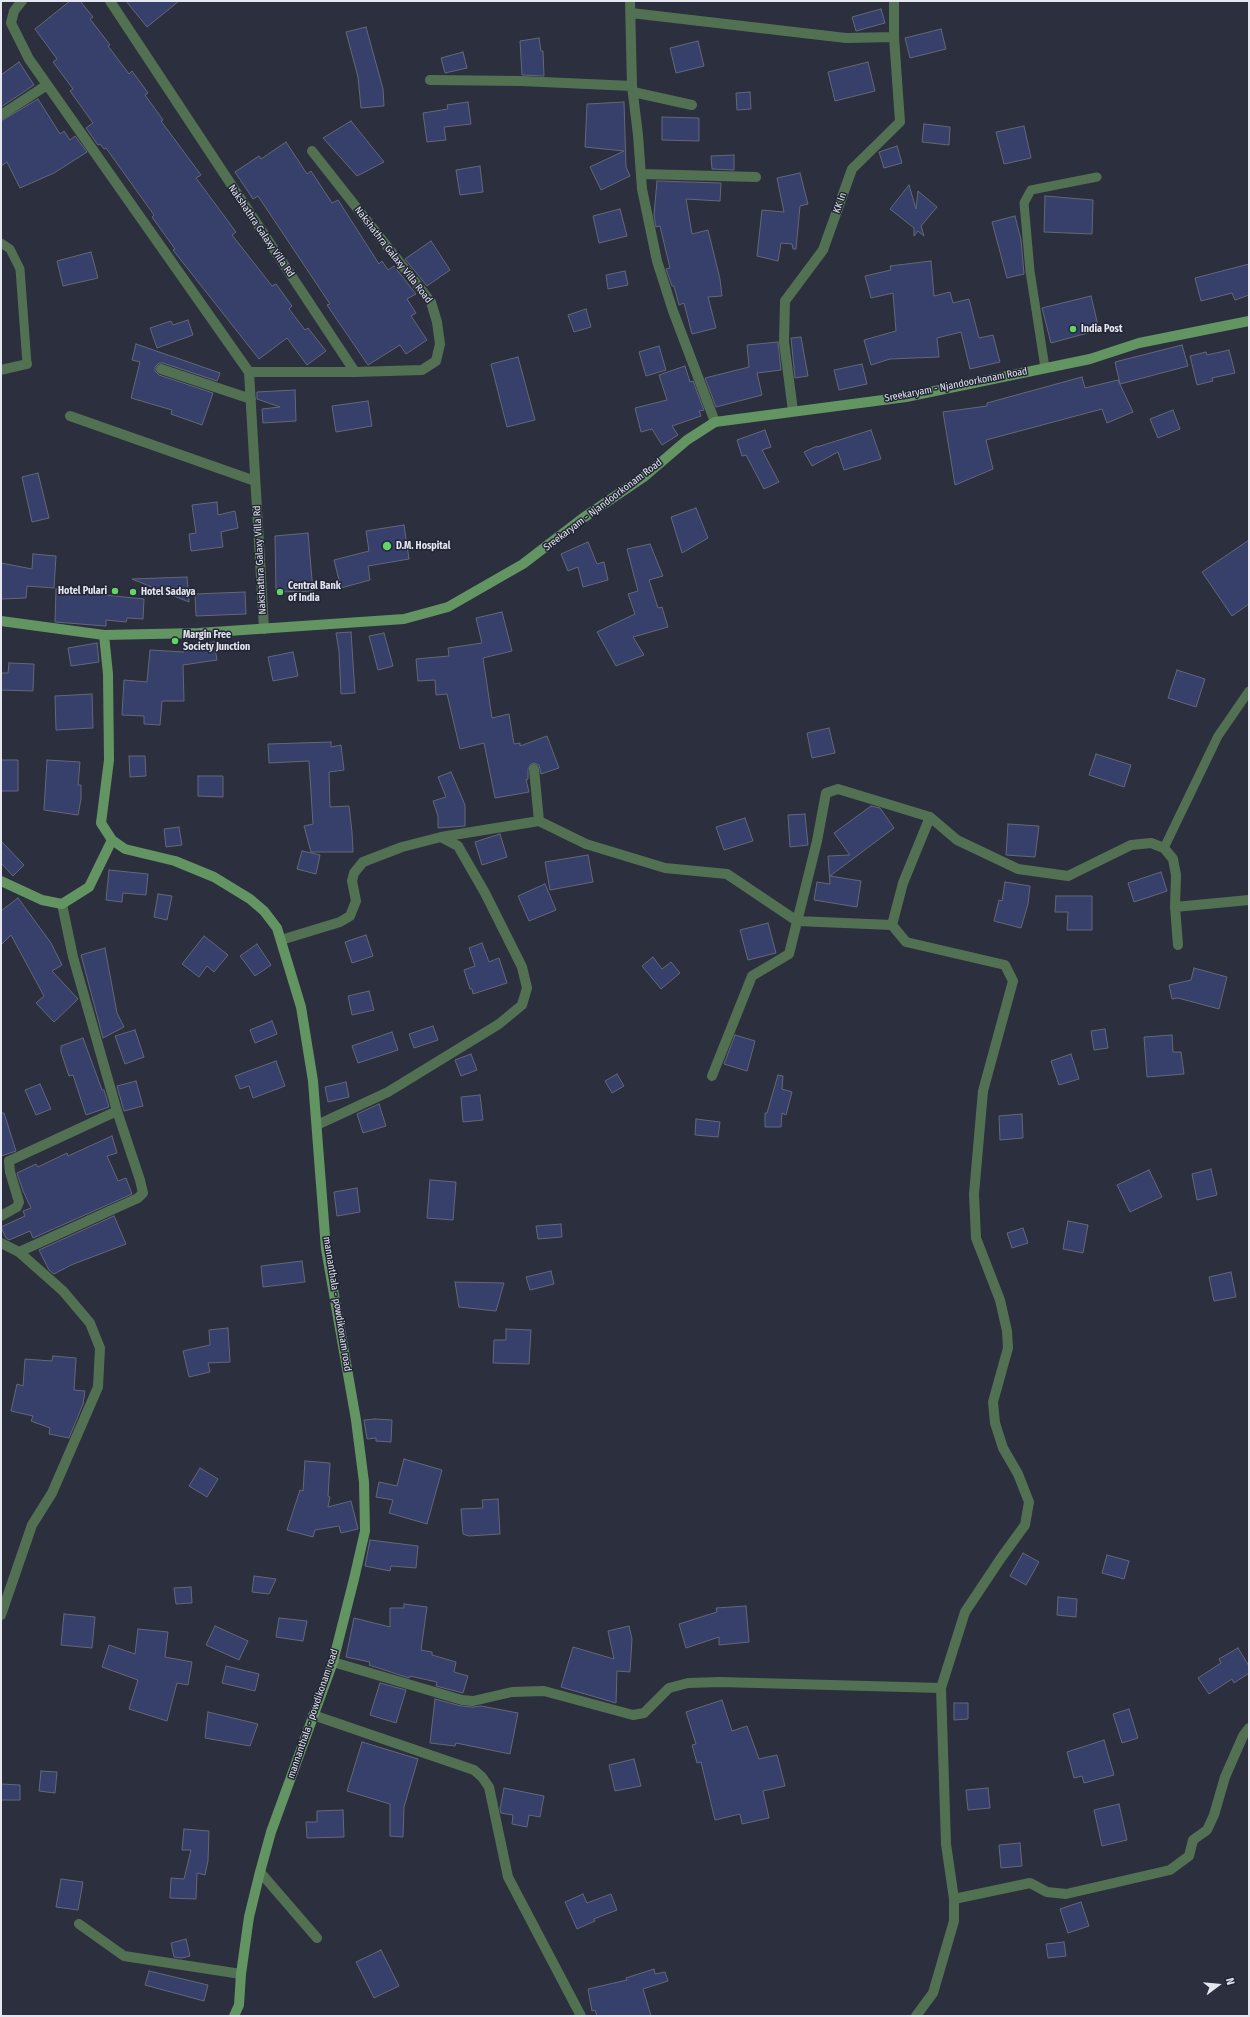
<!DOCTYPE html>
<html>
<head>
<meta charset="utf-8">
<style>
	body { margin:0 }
	#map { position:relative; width:1250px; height:2017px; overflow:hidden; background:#2c2f3e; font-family:"Fira Sans Condensed",sans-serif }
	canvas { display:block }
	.frame { position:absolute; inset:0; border:2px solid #e4e7f0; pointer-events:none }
	.north { position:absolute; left:1198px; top:1965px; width:40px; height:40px; -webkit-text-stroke:3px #222534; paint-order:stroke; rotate:74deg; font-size:11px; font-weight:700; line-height:16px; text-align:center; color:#e4e7f0 }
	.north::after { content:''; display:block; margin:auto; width:14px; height:18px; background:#e4e7f0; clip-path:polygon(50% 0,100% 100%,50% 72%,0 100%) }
</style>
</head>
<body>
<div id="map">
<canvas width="1250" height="2017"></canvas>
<div class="frame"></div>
<div class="north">N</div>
</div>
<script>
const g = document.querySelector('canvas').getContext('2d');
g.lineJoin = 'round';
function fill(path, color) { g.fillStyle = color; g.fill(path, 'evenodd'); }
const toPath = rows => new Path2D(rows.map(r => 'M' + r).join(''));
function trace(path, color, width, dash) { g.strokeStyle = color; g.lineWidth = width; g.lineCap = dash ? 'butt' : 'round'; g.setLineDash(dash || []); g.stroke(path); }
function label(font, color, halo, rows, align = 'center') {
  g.font = font + ' "Fira Sans Condensed",sans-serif'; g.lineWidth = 3; g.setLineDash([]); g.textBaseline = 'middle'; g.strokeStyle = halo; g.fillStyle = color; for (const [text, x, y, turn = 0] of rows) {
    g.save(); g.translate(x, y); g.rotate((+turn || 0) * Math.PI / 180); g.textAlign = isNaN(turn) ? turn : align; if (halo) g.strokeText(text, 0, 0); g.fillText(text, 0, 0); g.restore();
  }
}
const building = toPath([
	[70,1,80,1,93,17,90,19,110,45,108,46,129,74,132,71,148,93,145,95,163,120,161,121,201,175,196,178,236,232,232,235,272,286,276,284,292,306,289,309,305,330,308,328,326,351,307,365,287,338,259,359,173,250,175,249,152,217,154,215,106,148,104,149,100,144,98,145,86,128,93,123,70,91,73,89,53,62,57,59,35,29,70,1],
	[126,1,179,1,147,27,126,1],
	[881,9,885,23,856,31,852,17,881,9],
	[366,27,383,89,384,106,361,108,358,77,346,32,366,27],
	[941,29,946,49,910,58,905,38,941,29],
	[539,38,541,51,543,51,544,76,522,75,520,41,539,38],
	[698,41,704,66,676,73,670,48,698,41],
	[463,52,467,68,445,73,441,58,463,52],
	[19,62,34,85,1,107,1,75,19,62],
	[868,62,875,91,835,101,828,72,868,62],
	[750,92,751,109,737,110,736,93,750,92],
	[38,99,60,134,64,131,70,140,75,136,87,152,54,173,20,188,7,162,1,166,1,121,38,99],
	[468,102,471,124,444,127,446,140,427,142,423,113,448,109,447,105,468,102],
	[624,102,626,167,630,176,601,190,590,167,624,151,585,147,587,104,624,102],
	[662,117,699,118,699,141,662,140,662,117],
	[351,121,384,162,357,176,323,138,351,121],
	[924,124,950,127,949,145,922,142,924,124],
	[1024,126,1031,158,1004,164,996,132,1024,126],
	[286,142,307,174,311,171,332,203,338,200,379,264,382,261,388,270,394,266,416,294,407,299,416,313,411,316,427,340,406,354,400,345,368,365,327,305,330,304,258,196,253,199,235,172,259,156,261,159,286,142],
	[897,146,902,163,884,168,879,152,897,146],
	[734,155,734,170,712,169,711,156,734,155],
	[480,166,483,192,460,195,456,170,480,166],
	[800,173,808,204,800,206,796,249,793,249,792,244,781,243,778,261,757,256,762,210,784,212,777,178,800,173],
	[657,181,721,183,720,201,686,199,692,234,708,230,720,279,722,296,708,297,716,328,692,334,684,303,679,305,674,286,672,286,666,269,670,268,660,226,656,227,654,215,657,181],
	[909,185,916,209,918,191,937,207,921,226,924,236,918,231,914,236,914,228,890,209,909,185],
	[1045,196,1093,200,1092,234,1044,232,1045,196],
	[620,209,627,236,599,243,593,216,620,209],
	[1015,216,1021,240,1024,274,1007,278,992,222,1015,216],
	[431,241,450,270,427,286,405,259,431,241],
	[91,252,98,278,63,286,57,261,91,252],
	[931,261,934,296,950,292,953,303,969,299,979,338,993,335,1000,362,970,369,961,332,937,338,939,357,890,359,871,365,864,340,896,331,893,293,871,298,865,276,891,270,890,266,931,261],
	[1249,264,1249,295,1235,300,1232,293,1201,301,1195,278,1249,264],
	[625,271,628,285,608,289,606,275,625,271],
	[1091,296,1099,330,1051,343,1042,308,1091,296],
	[586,309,591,327,574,332,568,315,586,309],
	[188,320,193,335,157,348,150,328,171,321,173,325,188,320],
	[801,337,808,376,795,378,791,338,801,337],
	[778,342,781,370,757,373,762,395,716,407,705,378,749,367,747,345,778,342],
	[136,344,220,373,217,381,163,363,159,363,155,367,155,371,159,375,213,393,202,425,171,414,172,410,131,398,140,362,132,360,136,344],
	[1182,345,1188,366,1120,384,1115,362,1182,345],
	[659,346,666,370,646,376,639,352,659,346],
	[1229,350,1235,373,1212,378,1213,381,1197,385,1190,356,1206,352,1207,355,1229,350],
	[518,357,535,420,507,427,491,364,518,357],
	[862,364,867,384,839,390,834,370,862,364],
	[685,366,690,382,693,381,704,410,699,411,701,416,672,426,678,435,662,445,652,429,641,432,635,408,667,400,659,375,685,366],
	[1082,377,1085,388,1118,380,1133,412,1107,423,1102,409,986,440,993,469,955,485,943,412,987,406,987,403,1082,377],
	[295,390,296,421,263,423,262,409,280,407,257,399,257,392,295,390],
	[368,401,372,426,336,432,332,406,368,401],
	[1173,410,1180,429,1158,438,1150,419,1173,410],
	[765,430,771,447,762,450,779,482,764,489,746,455,742,456,737,440,765,430],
	[871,430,881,459,844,470,838,452,812,466,804,452,817,446,817,447,871,430],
	[38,473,49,518,32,522,22,477,38,473],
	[217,502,218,515,235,511,238,528,221,532,223,547,191,551,189,534,196,533,192,505,217,502],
	[696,508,708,538,682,553,671,517,696,508],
	[404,525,409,559,368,566,370,580,341,588,334,560,369,551,366,531,404,525],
	[308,533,313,591,276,592,275,536,308,533],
	[1249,540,1249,604,1232,616,1202,572,1249,540],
	[588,542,597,564,604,562,608,580,583,587,578,567,568,571,561,554,588,542],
	[650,544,663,576,649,580,658,608,662,607,668,627,633,637,644,655,616,666,597,632,635,614,628,594,638,591,627,549,650,544],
	[33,554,56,556,54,588,27,586,26,598,1,599,1,563,32,569,33,554],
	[187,577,189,602,132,579,187,577],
	[56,589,95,591,95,594,144,599,143,619,127,618,126,622,106,620,106,626,55,622,56,589],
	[245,592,246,614,196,616,195,594,245,592],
	[502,612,512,651,483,658,492,718,509,714,514,744,520,743,520,746,547,736,559,768,541,774,539,765,534,763,531,764,528,769,528,779,526,780,529,792,495,798,484,743,460,749,447,694,436,695,435,680,418,681,416,659,449,656,448,648,482,643,476,618,502,612],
	[351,632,355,693,341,694,339,651,336,633,351,632],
	[384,633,393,666,378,670,369,636,384,633],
	[214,642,217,660,183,665,184,701,162,701,160,725,144,724,144,716,122,715,124,680,147,682,150,650,184,652,183,647,214,642],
	[97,643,99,662,71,666,68,648,97,643],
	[293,652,298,676,273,681,268,657,293,652],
	[9,663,34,664,33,691,1,690,1,673,8,673,9,663],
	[1177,670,1205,679,1196,707,1168,698,1177,670],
	[92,694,93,728,56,730,55,696,92,694],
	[829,728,835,753,812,758,807,733,829,728],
	[331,742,331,747,341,745,344,770,329,772,330,807,349,806,352,832,353,852,311,852,304,826,313,824,309,761,269,763,268,744,331,742],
	[1096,754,1131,765,1124,787,1089,775,1096,754],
	[129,756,145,756,146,776,130,777,129,756],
	[1,760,18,760,18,791,1,791,1,760],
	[47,760,80,762,78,785,81,785,81,799,78,815,44,810,47,760],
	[451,772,465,805,465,826,438,828,438,816,433,801,446,797,438,777,451,772],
	[198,776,223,776,223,797,198,796,198,776],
	[871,806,880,808,894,828,830,876,861,881,857,907,814,900,817,882,830,884,828,856,850,855,834,833,871,806],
	[805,814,808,845,790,847,788,815,805,814],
	[745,818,753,841,724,850,716,827,745,818],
	[1008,824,1039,826,1035,857,1006,855,1008,824],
	[179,827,182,845,166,847,164,829,179,827],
	[500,834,507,857,482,865,475,842,500,834],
	[1,841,24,865,13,876,1,863,1,841],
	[302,851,320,855,316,874,297,869,302,851],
	[588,855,593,882,550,890,545,862,588,855],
	[109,870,148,874,146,895,123,893,122,902,106,900,109,870],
	[1161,872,1167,891,1134,902,1128,883,1161,872],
	[1005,882,1030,886,1028,904,1021,928,994,921,999,900,1002,901,1005,882],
	[545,884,556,910,529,921,518,896,545,884],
	[158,894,172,896,167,920,154,917,158,894],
	[1056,896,1092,896,1092,930,1067,930,1068,912,1055,912,1056,896],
	[18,898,51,943,62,965,52,971,78,999,54,1022,36,1003,44,996,11,935,1,945,1,911,18,898],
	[768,923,776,953,748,960,740,930,768,923],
	[366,935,373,956,352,963,345,942,366,935],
	[204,936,228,955,214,972,207,966,199,977,182,964,204,936],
	[482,943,489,962,499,958,507,983,473,994,472,989,470,989,464,970,475,966,469,948,482,943],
	[257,944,271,965,255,976,240,956,257,944],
	[105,948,117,1013,124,1027,103,1038,81,955,105,948],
	[653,957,662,969,671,962,680,973,661,989,642,966,653,957],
	[1194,968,1227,977,1219,1009,1178,998,1172,999,1169,985,1191,980,1194,968],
	[369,991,374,1010,352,1015,348,996,369,991],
	[272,1021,277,1034,255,1043,250,1030,272,1021],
	[433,1026,438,1040,414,1048,409,1034,433,1026],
	[1105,1029,1108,1048,1094,1050,1091,1031,1105,1029],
	[135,1030,144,1057,125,1064,115,1036,135,1030],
	[392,1032,398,1050,358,1063,352,1046,392,1032],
	[735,1035,755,1041,747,1071,724,1064,735,1035],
	[1172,1035,1173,1052,1181,1052,1184,1074,1147,1077,1144,1037,1172,1035],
	[83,1038,102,1090,104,1090,109,1107,86,1115,73,1075,69,1076,61,1052,61,1046,83,1038],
	[471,1054,477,1070,461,1076,455,1060,471,1054],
	[1071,1054,1079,1079,1059,1085,1051,1061,1071,1054],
	[276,1061,285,1086,253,1098,249,1086,240,1089,235,1076,276,1061],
	[617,1074,624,1086,612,1093,605,1081,617,1074],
	[778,1075,783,1076,782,1089,792,1092,786,1115,782,1113,781,1127,765,1127,765,1113,767,1113,778,1075],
	[136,1081,143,1106,124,1111,117,1086,136,1081],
	[346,1082,349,1097,328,1102,325,1087,346,1082],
	[40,1084,51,1109,36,1115,25,1090,40,1084],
	[480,1095,483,1120,463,1122,461,1097,480,1095],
	[379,1104,386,1126,363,1133,357,1114,379,1104],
	[1,1113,4,1113,16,1151,1,1156,1,1113],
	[1022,1114,1023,1138,1000,1140,999,1116,1022,1114],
	[696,1119,720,1122,718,1137,695,1135,696,1119],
	[112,1136,117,1153,107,1156,118,1181,126,1178,132,1194,33,1238,30,1231,9,1240,6,1238,1,1227,25,1216,23,1211,31,1208,23,1191,17,1173,36,1164,38,1167,67,1153,68,1156,112,1136],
	[1211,1169,1217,1195,1197,1200,1192,1174,1211,1169],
	[1149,1170,1162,1197,1130,1212,1117,1185,1149,1170],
	[430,1180,456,1182,453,1220,427,1218,430,1180],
	[357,1188,360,1212,337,1216,334,1192,357,1188],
	[114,1216,126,1244,71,1265,54,1274,49,1270,39,1250,114,1216],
	[1068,1221,1088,1225,1083,1253,1063,1249,1068,1221],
	[561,1224,562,1237,538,1239,536,1226,561,1224],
	[1023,1228,1028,1243,1012,1248,1007,1233,1023,1228],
	[302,1261,305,1282,263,1287,261,1266,302,1261],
	[551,1271,554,1284,530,1290,526,1277,551,1271],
	[1231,1272,1236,1297,1214,1301,1209,1277,1231,1272],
	[455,1282,504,1283,496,1311,459,1307,455,1282],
	[228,1328,230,1362,208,1363,210,1372,189,1377,183,1351,210,1345,209,1330,228,1328],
	[506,1329,531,1330,529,1364,493,1363,494,1340,506,1340,506,1329],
	[53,1356,76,1358,74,1390,85,1391,83,1404,69,1438,49,1434,50,1428,31,1421,33,1416,11,1411,17,1384,23,1386,25,1359,52,1361,53,1356],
	[375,1419,392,1420,391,1442,376,1441,376,1438,367,1439,364,1420,375,1419],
	[404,1459,442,1470,427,1524,389,1513,393,1500,376,1497,379,1482,397,1486,404,1459],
	[305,1461,330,1463,328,1496,330,1497,328,1507,351,1501,358,1529,341,1533,339,1526,315,1530,313,1537,287,1530,300,1490,303,1491,305,1461],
	[200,1468,218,1479,207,1497,189,1486,200,1468],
	[498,1499,500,1534,469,1536,463,1534,461,1509,483,1508,482,1500,498,1499],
	[370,1540,418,1546,416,1568,391,1566,390,1571,365,1566,370,1540],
	[1023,1553,1039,1562,1026,1585,1010,1576,1023,1553],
	[1107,1555,1129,1561,1124,1579,1102,1573,1107,1555],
	[254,1576,276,1579,269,1594,252,1592,254,1576],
	[191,1587,192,1603,176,1604,174,1588,191,1587],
	[1058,1597,1077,1599,1076,1617,1057,1615,1058,1597],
	[404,1604,427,1607,421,1650,432,1652,432,1655,456,1662,454,1672,468,1676,463,1693,436,1686,437,1682,410,1676,409,1678,369,1665,370,1662,346,1657,354,1618,390,1627,390,1608,404,1608,404,1604],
	[746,1606,749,1642,719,1645,719,1637,686,1648,679,1624,717,1612,716,1608,746,1606],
	[64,1614,95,1617,92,1648,61,1645,64,1614],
	[279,1618,307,1621,303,1641,276,1637,279,1618],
	[215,1626,248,1641,239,1660,206,1645,215,1626],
	[629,1626,632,1639,630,1672,617,1671,616,1703,561,1687,573,1647,614,1659,608,1631,629,1626],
	[138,1629,168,1632,165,1657,192,1662,188,1685,177,1683,167,1721,129,1709,138,1680,102,1667,109,1645,135,1654,138,1629],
	[1238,1648,1249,1666,1249,1673,1234,1683,1232,1679,1209,1694,1198,1678,1221,1663,1219,1659,1238,1648],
	[226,1666,259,1674,255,1691,222,1683,226,1666],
	[380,1683,406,1690,396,1723,370,1715,380,1683],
	[435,1699,461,1706,473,1707,481,1706,518,1713,510,1754,456,1743,455,1746,430,1743,435,1699],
	[722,1700,732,1731,747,1726,759,1759,777,1755,785,1786,763,1791,769,1818,742,1824,740,1814,715,1820,701,1762,697,1763,692,1745,696,1744,686,1712,722,1700],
	[954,1703,968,1703,968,1719,954,1720,954,1703],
	[1129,1709,1138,1738,1122,1743,1113,1714,1129,1709],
	[208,1712,258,1724,250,1746,205,1738,208,1712],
	[1104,1740,1114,1775,1084,1783,1082,1776,1074,1778,1067,1752,1104,1740],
	[362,1742,418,1759,404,1807,403,1837,390,1836,390,1804,347,1791,362,1742],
	[634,1759,641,1786,615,1791,609,1765,634,1759],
	[41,1771,57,1772,55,1793,39,1791,41,1771],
	[1,1784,20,1785,20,1800,1,1800,1,1784],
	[504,1788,544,1796,540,1817,529,1815,527,1827,512,1824,513,1815,501,1813,500,1809,504,1788],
	[988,1788,990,1808,968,1810,966,1790,988,1788],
	[1119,1804,1127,1840,1102,1846,1094,1810,1119,1804],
	[343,1810,344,1837,307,1838,306,1822,317,1822,317,1811,343,1810],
	[184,1829,209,1831,208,1861,205,1875,197,1873,196,1899,170,1898,171,1878,184,1879,191,1850,182,1850,184,1829],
	[1020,1843,1022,1866,1001,1868,999,1845,1020,1843],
	[61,1879,83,1882,78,1910,56,1907,61,1879],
	[583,1894,587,1903,611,1894,617,1910,594,1919,595,1921,577,1929,565,1902,583,1894],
	[1081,1902,1089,1926,1068,1933,1060,1909,1081,1902],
	[186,1939,190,1956,182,1958,174,1957,171,1943,186,1939],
	[1064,1942,1066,1956,1048,1958,1046,1944,1064,1942],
	[381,1950,399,1986,374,1998,356,1962,381,1950],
	[654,1969,655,1974,665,1972,668,1981,643,1989,651,2016,597,2016,595,2010,592,2011,588,1989,627,1980,626,1978,654,1969],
	[149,1971,208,1985,204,2001,145,1985,149,1971]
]);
fill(building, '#373f6b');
trace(building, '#636878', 1);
trace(toPath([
	[1,243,10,249,20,269,27,364],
	[1045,368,1030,271,1024,203,1031,190,1097,177],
	[1164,848,1218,736,1249,691]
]), '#527152', 9);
trace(toPath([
	[22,1,14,11,11,23,29,59,249,372,264,629],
	[110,1,355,372,249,372],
	[630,1,632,86,638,135,642,189,657,261,673,311,715,422],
	[631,13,846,38,894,37],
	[430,80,521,81,632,86],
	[633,92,692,105],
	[1,115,47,85],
	[312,151,431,302,437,322,440,344,436,361,422,370,355,372],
	[641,174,756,177],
	[161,369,251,399],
	[1,370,27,364],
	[793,411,784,342,785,301,823,250,852,169,900,122,894,37,894,1],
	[70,416,255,481],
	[534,769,539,821],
	[441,837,539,821,586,844,665,868,727,874,797,921,892,925],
	[1175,907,1249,900],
	[281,940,340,922,350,916,356,901,352,881,354,873,363,862,402,847,441,837,458,846,485,893,522,967,527,988,522,1005,499,1024,388,1092,317,1125],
	[712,1076,752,976,789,954,817,841,826,793,838,789,930,817,957,840,1018,869,1068,876,1131,845,1151,843,1164,848,1173,859,1176,875,1175,907,1178,945],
	[1,1216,17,1207,19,1202,10,1172,9,1161,117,1111],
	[1,1243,19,1252,63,1291,90,1323,100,1348,98,1387,52,1493,32,1525,1,1615],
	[19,1252,138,1198,143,1193,140,1180,117,1111,73,957,62,904],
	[333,1662,462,1700,473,1701,512,1692,544,1691,633,1715,644,1713,669,1688,688,1683,720,1682,941,1688],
	[313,1715,474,1770,482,1777,489,1787,508,1877,581,2016],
	[260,1872,317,1938],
	[954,1899,1030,1883,1047,1892,1066,1894,1170,1870,1189,1856,1193,1840,1207,1830,1214,1815,1225,1777,1243,1736,1249,1728],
	[79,1924,124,1956,241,1974],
	[916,2016,933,1993,954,1921,954,1899,946,1844,941,1688,965,1612,1001,1558,1025,1525,1029,1502,1018,1474,1003,1448,995,1423,993,1402,1008,1348,1007,1331,1000,1300,976,1238,974,1194,983,1091,1013,981,1005,965,906,942,892,925,903,883,930,817]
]), '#527152', 10);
trace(toPath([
	[1,621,104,635,199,633,404,619,448,607,523,564,583,518,645,476,687,440,715,422,906,397,1090,359,1139,343,1249,321],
	[104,635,108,674,109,760,101,823,112,840,125,849,175,861,214,877,250,899,264,911,277,928,301,1007,313,1081,326,1249,356,1420,364,1482,365,1531,354,1579,333,1662,271,1832,260,1872,249,1917,241,1974,239,2005,234,2016],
	[1,881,42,900,62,904,89,887,112,840]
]), '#639563', 10);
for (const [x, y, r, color] of [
	[1073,329,4,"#64d468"],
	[387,546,5,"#64d468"],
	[115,591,4,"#64d468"],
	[133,592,4,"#64d468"],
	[280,592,4,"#64d468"],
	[175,641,4,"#64d468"]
]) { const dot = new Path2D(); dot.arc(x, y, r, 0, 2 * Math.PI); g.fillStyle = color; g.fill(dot); trace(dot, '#222534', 1.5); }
label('10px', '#e4e7f0', '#222534', [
	["KK ln",840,203,-70],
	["Nakshathra Galaxy Villa Rd",261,231,56],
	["Nakshathra Galaxy Villa Road",393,255,52],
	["Sreekaryam - Njandoorkonam Road",956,385,-11],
	["Sreekaryam - Njandoorkonam Road",603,505,-37],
	["Nakshathra Galaxy Villa Rd",260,560,-93],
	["mannanthala - powdikonam road",337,1304,81],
	["mannanthala - powdikonam road",313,1714,-71]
]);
label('bold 10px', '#e4e7f0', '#222534', [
	["India Post",1081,329],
	["D.M. Hospital",396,546],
	["Central Bank",288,586],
	["of India",288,598],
	["Hotel Pulari",107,591,"right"],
	["Hotel Sadaya",141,592],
	["Margin Free",183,635],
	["Society Junction",183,647]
], 'left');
</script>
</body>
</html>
